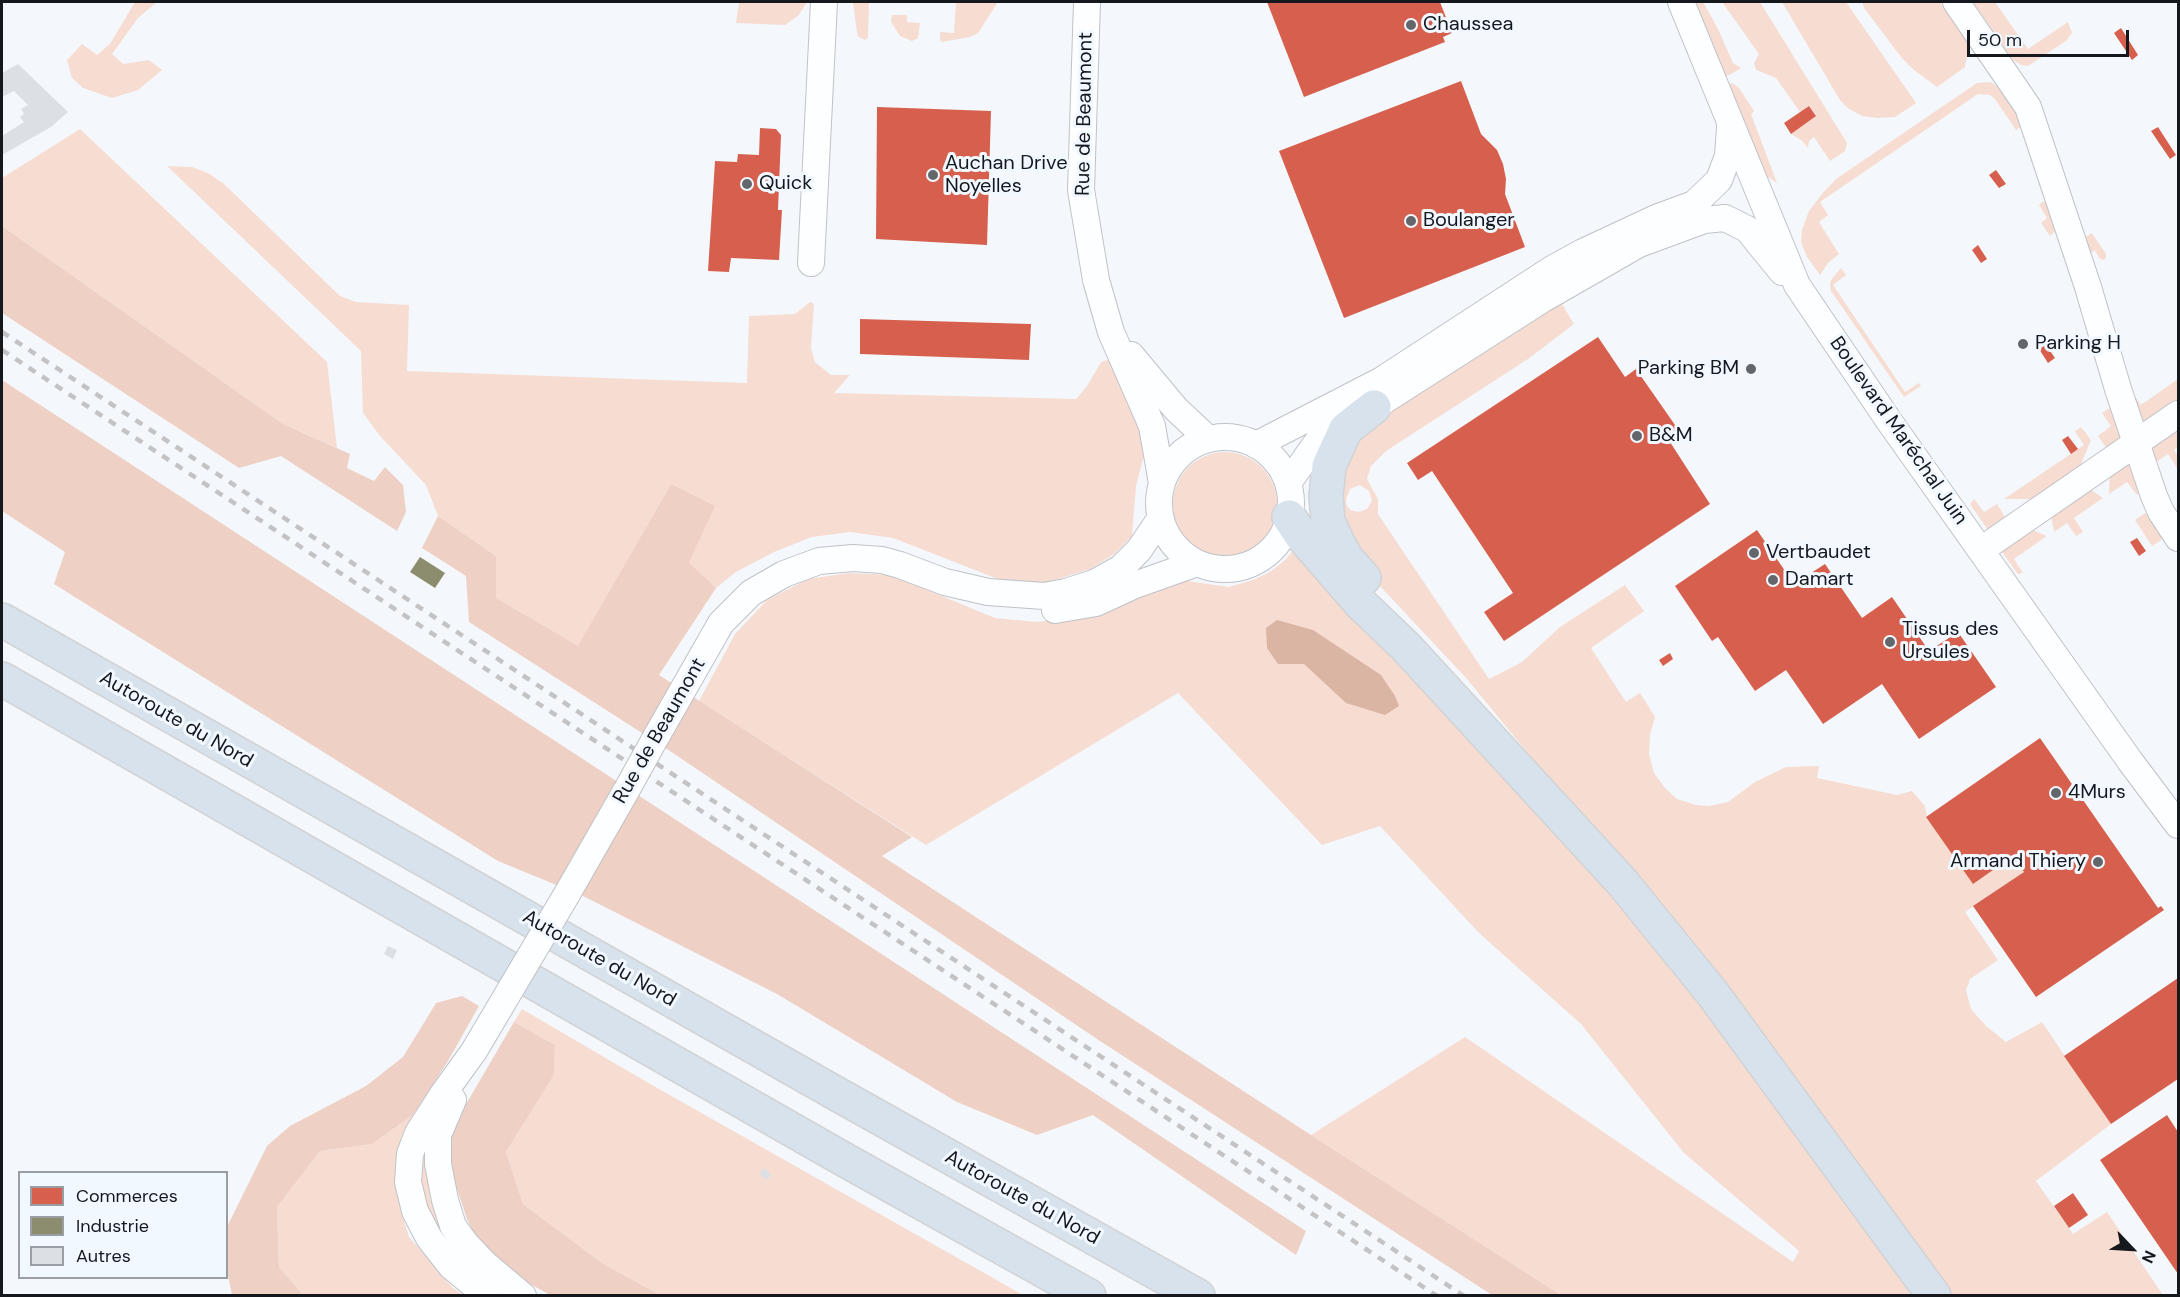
<!DOCTYPE html>
<html>
<head>
<meta charset="utf-8">
<style>
	body { margin:0 }
	#map { position:relative; width:2180px; height:1297px; overflow:hidden; background:#f4f8fc; font-family:"DM Sans",sans-serif }
	canvas { display:block }
	.frame { position:absolute; inset:0; border:3px solid #15181c; pointer-events:none }
	.legend { position:absolute; left:18px; top:1171px; width:210px; height:108px; box-sizing:border-box; background:#f1f8ff; border:2px solid #999ea4; margin:0; padding:8px 10px; list-style:none; font-size:18px; color:#15181c }
	.legend li { display:flex; align-items:center; gap:12px; height:30px }
	.legend b { width:30px; border:2px solid #999ea4 }
	.north { position:absolute; left:2102px; top:1219px; width:60px; height:60px; -webkit-text-stroke:4px #f1f8ff; paint-order:stroke; rotate:115deg; font-size:16px; font-weight:700; line-height:24px; text-align:center; color:#15181c }
	.north::after { content:''; display:block; margin:auto; width:21px; height:27px; background:#15181c; clip-path:polygon(50% 0,100% 100%,50% 72%,0 100%) }
	.scale { position:absolute; left:1967px; top:30px; width:162px; height:27px; box-sizing:border-box; border:3px solid #15181c; border-top:0; padding-left:8px; font-size:18px; line-height:21px; white-space:nowrap; color:#15181c; -webkit-text-stroke:4px #f1f8ff; paint-order:stroke }
</style>
</head>
<body>
<div id="map">
<canvas width="2180" height="1297"></canvas>
<div class="frame"></div>
<ul class="legend">
<li><b style="height:16px;background:#d6604d"></b>Commerces</li>
<li><b style="height:16px;background:#8c8c6e"></b>Industrie</li>
<li><b style="height:16px;background:#dce0e4"></b>Autres</li>
</ul>
<div class="north">N</div>
<div class="scale">50 m</div>
</div>
<script>
const g = document.querySelector('canvas').getContext('2d');
g.lineJoin = 'round';
function fill(path, color) { g.fillStyle = color; g.fill(path, 'evenodd'); }
const toPath = rows => new Path2D(rows.map(r => 'M' + r).join(''));
function trace(path, color, width, dash) { g.strokeStyle = color; g.lineWidth = width; g.lineCap = dash ? 'butt' : 'round'; g.setLineDash(dash || []); g.stroke(path); }
function label(font, color, halo, rows, align = 'center') {
  g.font = font + ' "DM Sans",sans-serif'; g.lineWidth = 6; g.setLineDash([]); g.textBaseline = 'middle'; g.strokeStyle = halo; g.fillStyle = color; for (const [text, x, y, turn = 0] of rows) {
    g.save(); g.translate(x, y); g.rotate((+turn || 0) * Math.PI / 180); g.textAlign = isNaN(turn) ? turn : align; if (halo) g.strokeText(text, 0, 0); g.fillText(text, 0, 0); g.restore();
  }
}
fill(toPath([
	[135,2,157,2,138,18,112,54,123,64,149,60,162,70,138,90,112,98,83,88,72,78,67,60,82,44,97,55,110,44],
	[739,2,807,2,799,15,785,25,736,23],
	[853,2,869,2,868,38,865,40,859,37,857,33],
	[956,2,998,2,978,33,970,37,942,42,940,40,940,32,954,33],
	[1694,2,1703,2,1718,29,1733,63,1741,68,1731,74,1724,77],
	[1722,2,1760,2,1847,143,1845,151,1830,161,1814,137,1809,141,1808,148,1801,140,1791,134,1816,115,1809,106,1800,112,1776,78,1756,70,1754,63,1759,54],
	[1782,2,1846,2,1916,103,1895,117,1877,118,1862,116,1849,109,1840,100],
	[1862,2,1940,2,1969,45,1965,67,1937,87,1914,70,1901,57,1864,8],
	[1973,2,1995,2,2028,49,2068,22,2072,33,2066,41,2028,66,2021,65,2013,60],
	[892,15,907,15,907,22,920,23,918,38,912,41,900,36,891,22],
	[1991,82,1999,88,2025,124,2016,130,1995,99,1990,95,1978,94,1820,202,1828,215,1819,222,1839,254,1828,263,1820,275,1807,257,1801,242,1802,230,1809,211,1822,194,1836,179,1977,83],
	[1732,83,1739,88,1754,111,1751,114,1777,183,1765,175,1727,86],
	[80,129,327,362,337,448,283,424,2,226,2,178],
	[167,166,192,167,208,173,224,184,340,296,356,302,409,305,407,371,747,383,749,316,795,314,810,302,814,304,811,348,815,362,831,375,850,375,834,393,1076,399,1087,386,1101,362,1110,359,1143,422,1137,425,1142,438,1144,455,1136,486,1132,536,1114,554,1090,569,1046,583,1003,581,893,538,850,532,812,537,774,552,736,572,716,588,689,562,671,484,578,647,496,598,496,556,438,516,426,485,380,436,363,413,361,351],
	[2042,202,2047,202,2056,230,2050,236,2041,223,2047,218,2039,205],
	[2092,233,2106,254,2106,258,2103,260,2099,258,2095,250,2088,255,2096,268,2093,270,2083,248,2085,237],
	[1841,268,1846,275,1833,285,1860,325,1905,392,1919,383,1921,386,1904,397,1831,291,1830,285,1831,280],
	[1559,299,1574,324,1528,359,1386,451,1371,466,1367,479,1378,499,1378,514,1489,679,1522,662,1560,627,1625,585,1644,611,1591,648,1626,702,1640,693,1655,717,1650,735,1649,754,1654,773,1665,788,1677,799,1696,805,1709,806,1728,802,1755,782,1786,767,1819,766,1817,778,1897,795,1912,791,1925,806,1927,817,1973,883,2013,856,2024,872,1965,912,1998,960,1970,979,1966,990,1971,1009,1986,1026,2006,1042,2042,1022,2111,1124,2036,1181,2073,1234,2107,1212,2163,1295,1946,1295,1641,891,1467,679,1350,554,1336,474,1353,436],
	[1360,485,1369,491,1372,501,1367,509,1358,512,1350,510,1346,504,1346,499,1350,489],
	[2178,379,2178,404,2142,429,2131,391,2141,405],
	[2108,409,2113,409,2125,442,2110,453,2098,436,2111,426,2102,413],
	[2178,425,2178,447,2174,450,2178,456,2178,466,2177,468,2168,454,2153,464,2147,445],
	[2081,427,2091,440,2076,476,2043,499,2004,499,2084,445,2075,431],
	'1173 504a52 52 0 1 1 104 0a52 52 0 1 1-104 0Z',
	[2129,456,2139,492,2137,495,2127,482,2109,494,2110,469],
	[2084,485,2103,498,2074,518,2083,532,2076,536,2067,523,2054,532,2050,509],
	[1974,499,1984,512,1997,504,2008,522,1990,533,1970,504],
	[2145,513,2150,515,2163,536,2160,541,2152,546,2135,520],
	[2025,527,2047,536,2014,559,2023,573,2018,574,1997,545],
	[1296,547,1422,682,1653,941,1741,1056,1915,1295,1561,1295,1311,1135,1465,1037,1793,1262,1799,1251,1684,1153,1581,1024,1479,933,1380,826,1322,845,1178,693,926,845,699,701,735,634,767,600,808,579,849,573,891,575,995,618,1037,622,1080,616,1173,579,1229,587,1253,580,1270,572,1285,560],
	[522,1009,645,1081,1023,1295,660,1295,602,1263,523,1204,506,1152,554,1075,555,1045,514,1022],
	[413,1115,402,1135,396,1158,395,1184,402,1215,409,1237,452,1287,463,1295,303,1295,279,1267,277,1207,320,1151,372,1144],
	[419,1161,427,1161,430,1198,436,1218,446,1238,488,1286,442,1242,420,1198]
]), '#f7dcd2');
fill(toPath([
	[2,226,283,424,350,454,347,468,374,481,385,467,403,485,406,512,397,531,281,456,239,468,2,313],
	[2,380,1306,1231,1296,1255,1093,1115,1037,1135,957,1102,777,994,583,896,498,861,54,584,65,552,2,511],
	[671,484,715,506,689,562,716,588,659,675,912,837,882,856,1311,1135,1561,1295,1492,1295,1100,1041,670,751,469,622,466,576,422,548,438,516,496,556,496,598,578,646],
	[462,996,479,1006,448,1061,413,1115,372,1144,320,1151,277,1207,279,1267,303,1295,232,1295,227,1271,227,1227,267,1146,290,1126,366,1086,403,1057,436,1003],
	[514,1022,555,1045,554,1075,506,1152,523,1204,602,1263,660,1295,550,1295,505,1270,479,1243,467,1219,455,1183,448,1135]
]), '#eed0c4');
fill(toPath([
	[1277,620,1313,630,1381,675,1395,696,1399,706,1385,715,1346,703,1304,664,1278,664,1267,648,1266,628]
]), '#dbb5a4');
fill(toPath([
	[1267,2,1440,2,1452,33,1443,37,1445,42,1304,97],
	[2121,28,2138,55,2132,60,2114,33],
	[1461,81,1481,134,1497,150,1503,164,1506,179,1505,194,1525,247,1344,318,1279,151],
	[1809,106,1816,116,1791,134,1784,123],
	[877,107,991,111,987,245,876,239],
	[2158,127,2176,155,2170,159,2151,131],
	[760,128,776,129,781,135,778,210,782,210,779,260,731,258,729,272,708,271,715,161,737,162,738,154,759,155],
	[1996,170,2006,184,1999,188,1989,175],
	[1978,245,1987,259,1981,263,1972,250],
	[860,319,1031,324,1029,360,860,354],
	[1598,337,1625,377,1636,369,1682,435,1670,442,1710,504,1504,641,1484,612,1513,593,1432,471,1418,480,1407,463],
	[2046,345,2055,358,2048,363,2039,349],
	[2068,436,2078,449,2071,454,2062,440],
	[1757,530,1794,584,1825,564,1862,618,1892,597,1929,651,1958,632,1996,687,1919,739,1882,684,1823,724,1786,670,1755,691,1718,637,1712,641,1675,586],
	[2137,538,2146,551,2139,556,2130,542],
	[1670,653,1673,659,1663,666,1659,660],
	[2040,738,2158,908,2161,906,2164,910,2036,997,1973,906,2024,872,2013,856,1973,884,1926,817],
	[2178,978,2178,1079,2111,1124,2064,1056],
	[2167,1115,2178,1132,2178,1274,2100,1160],
	[2073,1193,2088,1215,2069,1228,2054,1206]
]), '#d6604d');
fill(toPath([
	[420,557,445,573,435,588,410,572]
]), '#8c8c6e');
fill(toPath([
	[18,64,68,112,51,127,2,155,2,136,24,122,20,117,24,114,21,109,28,105,14,91,2,97,2,73],
	[388,946,397,950,393,959,384,954],
	[764,1168,771,1175,767,1180,759,1174]
]), '#dce0e4');
const minor = toPath([
	[1087,2,1081,190,1096,280,1111,332,1152,426,1162,483],
	[1681,2,1797,285,1889,421,2069,675,2130,761,2178,825],
	[1956,2,2028,107,2088,287,2118,389,2154,496,2161,512,2178,538],
	[811,263,824,2],
	[1131,355,1176,409,1208,439],
	'1159 503a66 66 0 1 1 132 0a66 66 0 1 1-132 0Z',
	[1256,445,1382,380,1552,269,1583,252,1656,218,1694,204,1719,180,1728,156,1730,127],
	[1288,483,1320,438,1346,418,1374,407,1543,299,1639,244,1704,220,1725,218,1747,229,1782,272],
	[1981,550,2178,414],
	[1055,610,1096,603,1135,585,1197,563],
	[656,737,721,623,751,593,784,574,819,561,853,558,882,560,900,565,945,582,988,592,1044,596,1066,592,1094,583,1121,568,1139,550,1160,519],
	[567,894,626,791],
	[474,1051,443,1094,418,1133,410,1154,408,1182,415,1211,429,1238,451,1266,487,1296],
	[453,1100,438,1135,438,1164,445,1200,453,1226,466,1244,485,1264,523,1296]
]);
const highway = toPath([
	[1289,517,1301,535,1360,603,1406,647,1622,882,1713,994,1934,1296],
	[1364,578,1347,559,1338,543,1328,521,1326,496,1329,466,1346,429,1374,407],
	[2,620,837,1094,1198,1296],
	[2,679,845,1160,1089,1296]
]);
trace(minor, '#bfc2c6', 28);
trace(highway, '#d1d3d5', 36);
trace(minor, '#fdfeff', 26);
trace(highway, '#d8e2ec', 33);
trace(toPath([
	[2,332,1464,1296],
	[2,350,1437,1296]
]), '#c3c3c5', 4.5, [8, 8]);
const minorBridge = toPath([
	[626,791,656,737],
	[474,1051,567,894]
]);
trace(minorBridge, '#bfc2c6', 28, []);
trace(minorBridge, '#fdfeff', 26);
for (const [x, y, r, color] of [
	[1411,25,6,"#63666a"],
	[933,175,6,"#63666a"],
	[747,184,6,"#63666a"],
	[1411,221,6,"#63666a"],
	[2023,344,6,"#63666a"],
	[1751,369,6,"#63666a"],
	[1637,436,6,"#63666a"],
	[1754,553,6,"#63666a"],
	[1773,580,6,"#63666a"],
	[1890,642,6,"#63666a"],
	[2056,793,6,"#63666a"],
	[2098,862,6,"#63666a"]
]) { const dot = new Path2D(); dot.arc(x, y, r, 0, 2 * Math.PI); g.fillStyle = color; g.fill(dot); trace(dot, '#f1f8ff', 2); }
label('20px', '#15181c', '#f1f8ff', [
	["Chaussea",1423,25],
	["Auchan Drive",945,164],
	["Noyelles",945,187],
	["Quick",759,184],
	["Boulanger",1423,221],
	["Parking H",2035,344],
	["Parking BM",1739,369,"right"],
	["B&M",1649,436],
	["Vertbaudet",1766,553],
	["Damart",1785,580],
	["Tissus des",1902,630],
	["Ursules",1902,653],
	["4Murs",2068,793],
	["Armand Thiery",2086,862,"right"]
], 'left');
label('20px', '#15181c', '#f1f8ff', [
	["Rue de Beaumont",1085,114,-89],
	["Boulevard Maréchal Juin",1898,431,55],
	["Autoroute du Nord",176,720,30],
	["Rue de Beaumont",660,731,-60],
	["Autoroute du Nord",599,959,30],
	["Autoroute du Nord",1022,1198,29]
]);
</script>
</body>
</html>
